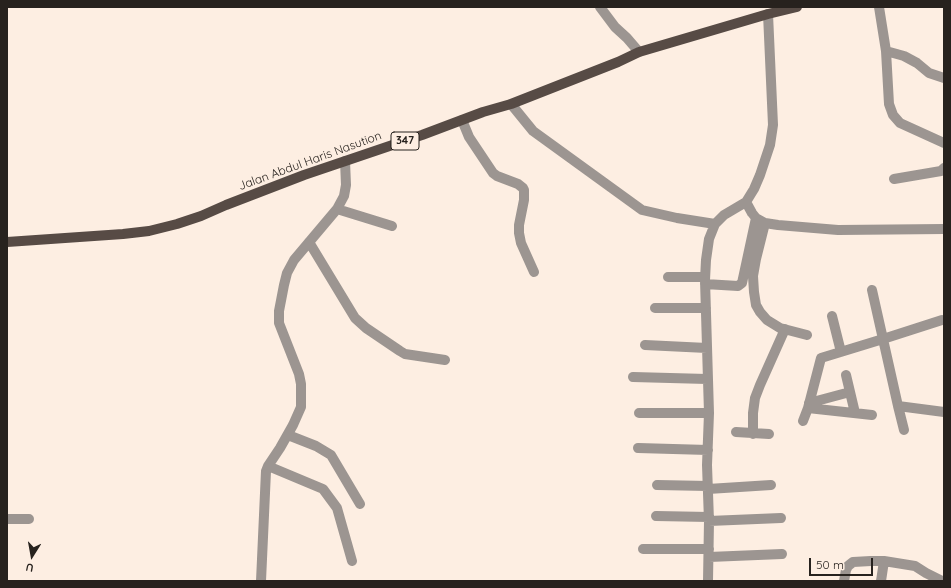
<!DOCTYPE html>
<html>
<head>
<meta charset="utf-8">
<style>
	body { margin:0 }
	#map { position:relative; width:951px; height:588px; overflow:hidden; background:#fdeee2; font-family:Quicksand,sans-serif }
	canvas { display:block }
	.frame { position:absolute; inset:0; border:8px solid #27221e; pointer-events:none }
	.north { position:absolute; left:12px; top:536px; width:40px; height:40px; -webkit-text-stroke:3px #fdeee2; paint-order:stroke; rotate:191deg; font-size:11px; font-weight:700; line-height:16px; text-align:center; color:#27221e }
	.north::after { content:''; display:block; margin:auto; width:14px; height:18px; background:#27221e; clip-path:polygon(50% 0,100% 100%,50% 72%,0 100%) }
	.scale { position:absolute; left:809px; top:558px; width:64px; height:18px; box-sizing:border-box; border:2px solid #27221e; border-top:0; padding-left:5px; font-size:12px; line-height:14px; white-space:nowrap; color:#27221e; -webkit-text-stroke:3px #fdeee2; paint-order:stroke }
</style>
</head>
<body>
<div id="map">
<canvas width="951" height="588"></canvas>
<div class="frame"></div>
<div class="north">U</div>
<div class="scale">50 m</div>
</div>
<script>
const g = document.querySelector('canvas').getContext('2d');
g.lineJoin = 'round';
const toPath = rows => new Path2D(rows.map(r => 'M' + r).join(''));
function trace(path, color, width, dash) { g.strokeStyle = color; g.lineWidth = width; g.lineCap = dash ? 'butt' : 'round'; g.setLineDash(dash || []); g.stroke(path); }
function label(font, color, halo, rows, align = 'center') {
  g.font = font + ' Quicksand,sans-serif'; g.lineWidth = 3.5; g.setLineDash([]); g.textBaseline = 'middle'; g.strokeStyle = halo; g.fillStyle = color; for (const [text, x, y, turn = 0] of rows) {
    g.save(); g.translate(x, y); g.rotate((+turn || 0) * Math.PI / 180); g.textAlign = isNaN(turn) ? turn : align; if (halo) g.strokeText(text, 0, 0); g.fillText(text, 0, 0); g.restore();
  }
}
trace(toPath([
	[600,7,615,27,627,38,639,52],
	[879,7,886,51,889,104,893,115,900,123,944,143],
	[886,51,904,56,917,63,929,73,944,78],
	[511,104,533,131,642,210,677,218,715,224],
	[462,120,469,137,493,173,497,176,518,184,523,188,524,190,524,200,519,225,519,233,521,243,534,272],
	[894,179,941,171,944,168],
	[746,202,752,213,756,218,765,223,778,225,838,230,944,229],
	[337,209,392,226],
	[765,223,756,259,753,276,754,292,756,305,760,312,767,320,780,328,807,335],
	[309,242,355,318,366,328,400,351,405,354,445,360],
	[668,277,705,277],
	[705,284,738,286,742,283,756,218],
	[872,290,898,406,904,430],
	[655,308,706,308],
	[832,316,841,352],
	[645,345,707,348],
	[846,375,855,413],
	[633,377,707,379],
	[809,403,850,392],
	[898,406,944,412],
	[808,408,872,415],
	[639,413,709,413],
	[803,421,808,408,821,358,883,339,942,320],
	[736,432,769,434],
	[753,434,753,413,755,398,760,385,785,329],
	[288,435,316,446,331,455,360,504],
	[638,448,708,450],
	[268,466,323,489,337,508,352,561],
	[657,485,708,486],
	[708,489,771,485],
	[656,516,709,517],
	[7,519,29,519],
	[709,521,781,518],
	[643,549,709,549],
	[709,557,782,554],
	[261,581,266,471,268,466,280,448,293,425,301,407,301,384,299,374,279,323,279,311,284,285,287,273,294,260,337,209,344,196,346,185,345,161],
	[708,581,709,521,707,465,709,413,705,280,706,260,709,239,715,224,724,215,746,202,754,189,760,175,770,145,773,125,768,14],
	[844,581,846,570,848,566,853,562,871,561,884,561,915,566,926,573,942,581],
	[881,581,884,561]
]), '#9c9591', 10);
trace(toPath([
	[7,242,123,234,149,231,177,224,201,216,226,205,304,175,422,135,483,112,511,104,618,62,639,52,768,14,797,7]
]), '#574b45', 10);
for (const [x, y, w] of [
	[405,141,28]
]) { const box = new Path2D(); box.roundRect(x - w / 2, y - 9, w, 18, 3); g.fillStyle = '#fdeee2'; g.fill(box); trace(box, '#27221e', 1); }
label('bold 11px', '#27221e', null, [
	["347",405,141]
]);
label('12px', '#27221e', '#fdeee2', [
	["Jalan Abdul Haris Nasution",310,161,-20]
]);
</script>
</body>
</html>
